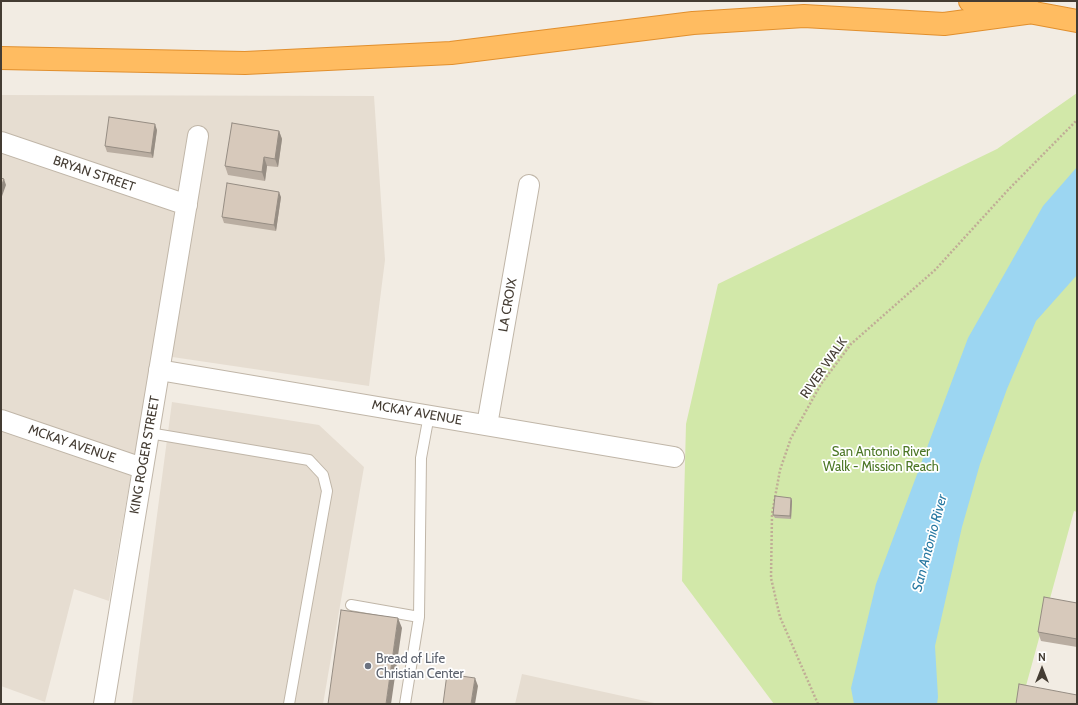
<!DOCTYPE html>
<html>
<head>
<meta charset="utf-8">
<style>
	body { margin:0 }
	#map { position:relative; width:1078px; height:705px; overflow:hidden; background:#f2ece3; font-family:Cabin,sans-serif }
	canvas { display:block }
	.frame { position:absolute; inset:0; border:2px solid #443c33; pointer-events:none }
	.north { position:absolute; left:1022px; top:649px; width:40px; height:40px; -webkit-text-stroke:3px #fff; paint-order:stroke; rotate:0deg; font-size:11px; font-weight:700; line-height:16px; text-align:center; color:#443c33 }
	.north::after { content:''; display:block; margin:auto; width:14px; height:18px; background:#443c33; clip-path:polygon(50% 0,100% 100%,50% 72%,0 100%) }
</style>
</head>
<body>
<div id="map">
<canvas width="1078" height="705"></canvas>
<div class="frame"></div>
<div class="north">N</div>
</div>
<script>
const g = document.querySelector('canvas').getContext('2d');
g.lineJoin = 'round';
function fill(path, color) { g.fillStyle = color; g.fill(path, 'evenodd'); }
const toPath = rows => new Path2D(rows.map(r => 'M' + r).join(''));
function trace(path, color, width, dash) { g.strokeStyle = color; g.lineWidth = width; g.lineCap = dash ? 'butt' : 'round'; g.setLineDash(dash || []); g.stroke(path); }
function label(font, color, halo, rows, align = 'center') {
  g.font = font + ' Cabin,sans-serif'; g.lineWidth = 3.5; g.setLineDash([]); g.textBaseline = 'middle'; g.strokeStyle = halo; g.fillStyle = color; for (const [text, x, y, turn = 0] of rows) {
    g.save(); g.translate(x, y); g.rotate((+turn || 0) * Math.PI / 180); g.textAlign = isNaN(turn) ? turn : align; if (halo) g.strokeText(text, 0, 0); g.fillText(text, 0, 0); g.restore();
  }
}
fill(toPath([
	[1,95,374,96,385,260,369,386,152,354,109,601,74,589,45,702,1,686],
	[172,402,319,425,364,467,323,704,132,704],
	[522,674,659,704,515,704]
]), '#e6ddd1');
fill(toPath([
	[1077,93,1077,512,1074,511,1021,704,774,704,682,581,686,424,718,284,997,149]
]), '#d2e8a9');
fill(toPath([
	[1077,167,1077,275,1036,321,1007,389,980,464,962,527,935,646,938,697,937,704,854,704,851,688,876,584,968,338,1043,206]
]), '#9cd6f2');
const service = toPath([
	[149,433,309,460,323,475,327,491,289,704],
	[351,605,419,617],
	[405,704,419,617,421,458,429,415]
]);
const minor = toPath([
	[1,142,187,205],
	[159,370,674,457],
	[1,420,142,468],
	[487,425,529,185],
	[104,704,198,136]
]);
const motorway = toPath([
	[970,1,1077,21],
	[1,58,245,63,451,53,693,23,804,16,944,24,1033,12]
]);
trace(service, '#c0b6a8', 12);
trace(minor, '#c0b6a8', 22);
trace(motorway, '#e18f2d', 24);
trace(toPath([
	[818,704,780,617,771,578,772,514,780,470,791,438,821,384,851,344,935,270,1008,190,1077,120]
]), '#c0ad96', 2.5, [2, 2]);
trace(service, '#fff', 10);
trace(minor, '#fff', 20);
trace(motorway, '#ffbc61', 22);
fill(toPath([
	[157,130,153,158,107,152,105,146],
	[279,131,282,139,278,167,267,166,265,181,228,175,225,166],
	[281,197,276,231,224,223,222,217],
	[791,498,792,501,791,519,775,518,773,515],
	[1077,603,1077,647,1041,641,1038,632]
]), '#b9ada1');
fill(toPath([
	[155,124,157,130,153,158,151,153],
	[279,131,282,139,278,167,275,159],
	[264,157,267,166,265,181,262,172],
	[4,179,6,185,1,199,1,187],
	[279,192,281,197,276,231,274,225],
	[791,498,792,501,791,519,790,516],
	[398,618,402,628,391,704,386,704],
	[475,678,478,686,475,704,471,704]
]), '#968d83');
const building = toPath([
	[109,117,155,124,151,153,105,146,109,117],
	[232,123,279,131,275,159,264,157,262,172,225,166,232,123],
	[1,178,4,179,1,187,1,178],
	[227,183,279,192,274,225,222,217,227,183],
	[775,496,791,498,790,516,773,515,775,496],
	[1044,597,1077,603,1077,639,1038,632,1044,597],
	[341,610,398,618,386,704,328,704,341,610],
	[447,674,475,678,471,704,443,704,447,674],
	[1019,684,1077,695,1077,704,1016,704,1019,684]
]);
fill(building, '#d7c9bb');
trace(building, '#968d83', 1);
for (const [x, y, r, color] of [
	[368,666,4,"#6b7280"]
]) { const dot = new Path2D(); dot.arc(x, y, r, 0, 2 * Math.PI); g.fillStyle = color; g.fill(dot); trace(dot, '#fff', 1.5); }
label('13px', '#443c33', '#fff', [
	["BRYAN STREET",94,174,19],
	["LA CROIX",508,305,-80],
	["RIVER WALK",824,368,-55],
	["MCKAY AVENUE",417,413,10],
	["MCKAY AVENUE",72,444,19],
	["KING ROGER STREET",145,455,-80]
]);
label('13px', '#4b7625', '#fff', [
	["San Antonio River",881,452],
	["Walk - Mission Reach",881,467]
]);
label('13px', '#5b616d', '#fff', [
	["Bread of Life",376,659],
	["Christian Center",376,674]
], 'left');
label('italic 14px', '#2879a2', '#fff', [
	["San Antonio River",930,543,-75]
]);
</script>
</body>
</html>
